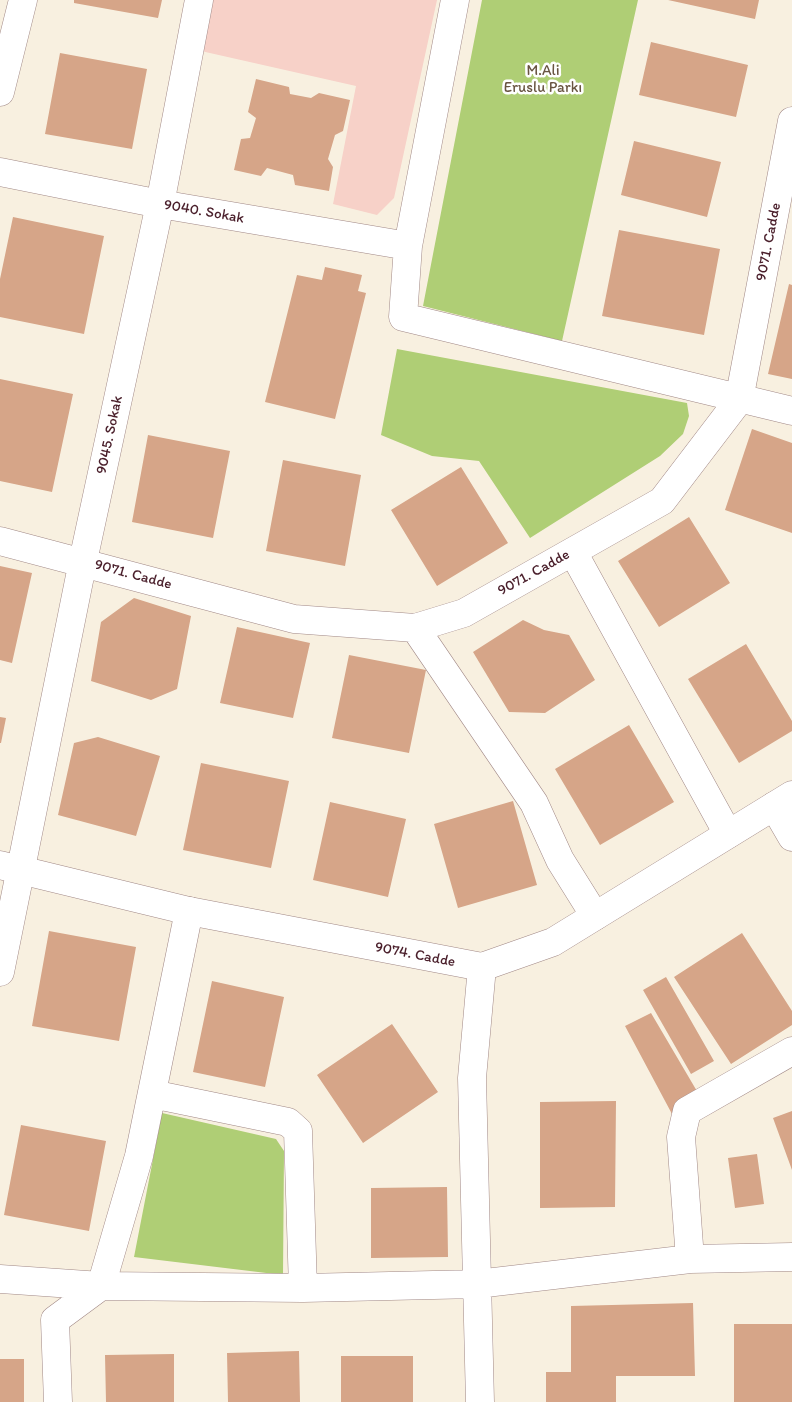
<!DOCTYPE html>
<html>
<head>
<meta charset="utf-8">
<style>
	body { margin:0 }
	canvas { display:block; background:#f8f0e0 }
</style>
</head>
<body>
<canvas width="792" height="1402"></canvas>
<script>
const g = document.querySelector('canvas').getContext('2d');
g.lineJoin = 'round';
function fill(path, color) { g.fillStyle = color; g.fill(path, 'evenodd'); }
const toPath = rows => new Path2D(rows.map(r => 'M' + r).join(''));
function trace(path, color, width, dash) { g.strokeStyle = color; g.lineWidth = width; g.lineCap = dash ? 'butt' : 'round'; g.setLineDash(dash || []); g.stroke(path); }
function label(font, color, halo, rows, align = 'center') {
  g.font = font + ' Itim,sans-serif'; g.lineWidth = 5; g.setLineDash([]); g.textBaseline = 'middle'; g.strokeStyle = halo; g.fillStyle = color; for (const [text, x, y, turn = 0] of rows) {
    g.save(); g.translate(x, y); g.rotate((+turn || 0) * Math.PI / 180); g.textAlign = isNaN(turn) ? turn : align; if (halo) g.strokeText(text, 0, 0); g.fillText(text, 0, 0); g.restore();
  }
}
fill(toPath([
	[212,0,437,0,394,198,377,215,333,204,356,86,201,51]
]), '#f7d1c8');
fill(toPath([
	[482,0,638,0,562,341,423,306],
	[397,349,687,403,689,416,683,434,660,456,530,538,479,461,432,456,381,435],
	[162,1113,276,1139,284,1151,283,1275,134,1257]
]), '#afce75');
fill(toPath([
	[74,0,162,0,158,18,74,3],
	[668,0,759,0,755,19],
	[651,42,748,65,736,117,639,95],
	[60,53,147,69,132,149,45,134],
	[256,79,289,87,290,94,311,98,319,93,350,100,343,131,335,135,328,159,333,167,329,191,295,185,293,175,267,168,261,176,234,170,241,139,250,138,256,118,248,112],
	[634,141,721,162,707,217,621,195],
	[13,217,104,236,84,334,0,317,0,279],
	[619,230,720,249,704,335,602,316],
	[325,267,362,275,358,291,366,293,335,419,265,402,297,275,322,280],
	[789,284,792,285,792,379,768,374],
	[0,379,73,394,52,492,0,481],
	[752,429,792,443,792,533,725,510],
	[148,435,230,451,213,538,132,522],
	[283,460,361,475,345,566,266,551],
	[461,467,508,543,437,586,391,510],
	[689,517,730,583,659,627,618,561],
	[0,566,32,573,12,663,0,660],
	[134,598,191,616,177,689,151,700,91,681,101,622],
	[523,620,544,630,569,635,595,680,545,713,509,712,473,652],
	[237,627,310,643,293,718,220,703],
	[746,644,792,721,792,731,739,763,688,679],
	[349,655,426,670,409,753,332,738],
	[0,717,6,718,1,743,0,743],
	[629,725,674,802,600,845,555,769],
	[98,737,160,756,136,836,58,815,74,743],
	[201,763,289,781,271,868,183,850],
	[513,801,537,885,458,908,434,824],
	[330,802,406,819,388,897,313,880],
	[49,931,136,947,119,1041,32,1026],
	[742,933,792,1011,792,1025,731,1064,674,977],
	[666,977,714,1061,691,1074,643,990],
	[212,981,284,997,265,1087,193,1072],
	[651,1013,701,1098,672,1114,625,1026],
	[392,1024,438,1092,363,1143,317,1075],
	[616,1101,615,1207,540,1208,540,1102],
	[792,1111,792,1170,773,1118],
	[21,1125,106,1141,89,1231,4,1215],
	[757,1154,764,1204,735,1208,728,1158],
	[447,1187,448,1257,371,1258,371,1188],
	[693,1303,695,1376,616,1376,616,1402,546,1402,546,1372,571,1372,571,1306],
	[734,1324,792,1324,792,1402,734,1402],
	[299,1351,300,1402,228,1402,227,1353],
	[174,1354,174,1402,106,1402,105,1355],
	[341,1356,413,1356,413,1402,341,1402],
	[0,1359,24,1359,24,1402,0,1402]
]), '#d6a588');
const minor = toPath([
	[455,0,408,246,403,317,792,411],
	[0,92,23,0],
	[0,172,160,204,408,246],
	[0,541,294,619,415,628,464,613,662,501,739,400,792,121],
	[573,552,728,834],
	[415,628,534,803,560,860,595,916],
	[774,806,792,837],
	[0,972,83,561,160,204,199,0],
	[152,1094,288,1122,298,1131,303,1288],
	[690,1259,681,1137,687,1111,792,1051],
	[0,1279,101,1286,303,1288,477,1284,690,1259,792,1257],
	[58,1402,55,1320,101,1286,139,1156,189,911],
	[480,1402,472,1078,482,967]
]);
const tertiary = toPath([
	[0,865,189,911,482,967,553,942,792,795]
]);
trace(minor, '#a18886', 29);
trace(tertiary, '#a18886', 29);
trace(minor, '#fff', 28);
trace(tertiary, '#fff', 28);
label('15px', '#685441', '#fff', [
	["M.Ali",543,71],
	["Eruslu Parkı",543,88]
]);
label('15px', '#4a1f2b', '#fff', [
	["9040. Sokak",204,212,10],
	["9071. Cadde",769,242,-79],
	["9045. Sokak",110,435,-78],
	["9071. Cadde",534,573,-29],
	["9071. Cadde",133,575,15],
	["9074. Cadde",415,955,11]
]);
</script>
</body>
</html>
